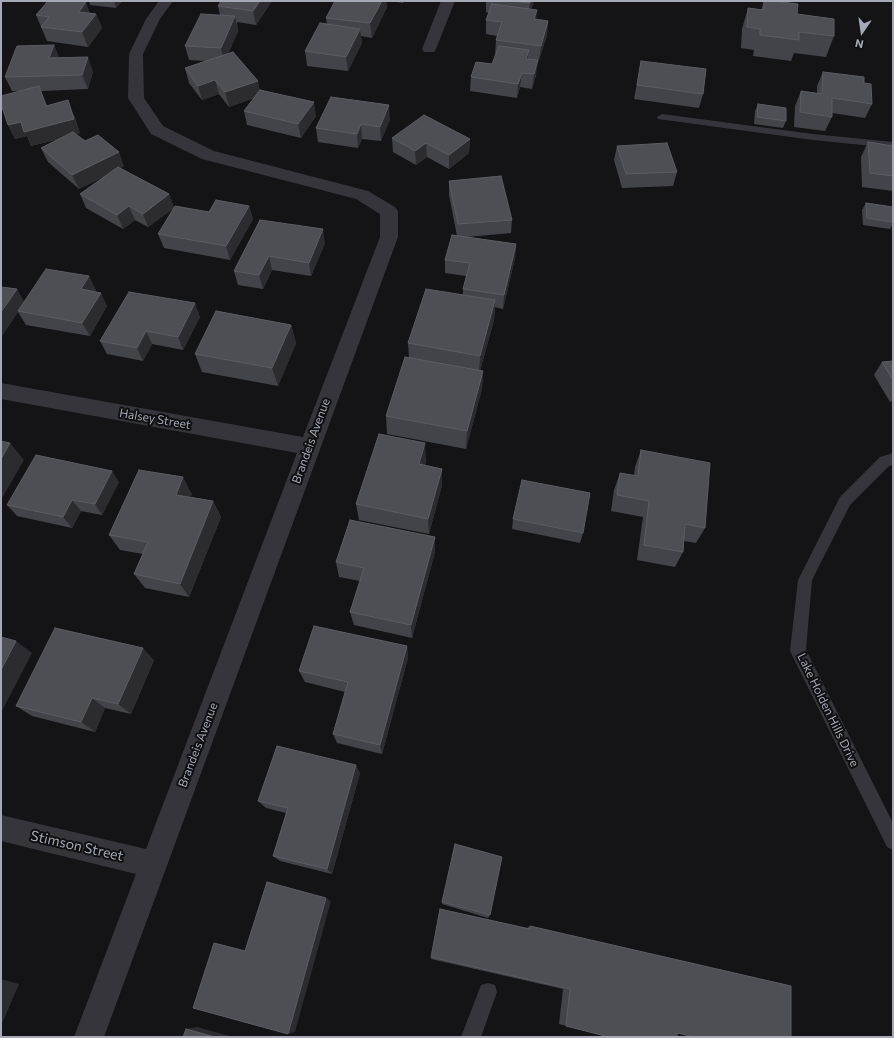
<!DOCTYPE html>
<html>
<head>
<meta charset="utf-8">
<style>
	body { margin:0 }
	#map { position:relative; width:894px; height:1038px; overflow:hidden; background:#141416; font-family:Commissioner,sans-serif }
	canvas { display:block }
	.frame { position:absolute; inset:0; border:2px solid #a5a8b7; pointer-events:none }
	.north { position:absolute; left:842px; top:12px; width:40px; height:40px; -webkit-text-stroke:3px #0f0f11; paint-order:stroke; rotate:193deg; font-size:11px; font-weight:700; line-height:16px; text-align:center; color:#a5a8b7 }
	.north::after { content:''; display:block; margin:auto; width:14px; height:18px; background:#a5a8b7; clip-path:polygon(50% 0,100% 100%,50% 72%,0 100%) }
</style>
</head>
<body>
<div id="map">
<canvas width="894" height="1038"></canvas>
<div class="frame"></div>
<div class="north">N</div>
</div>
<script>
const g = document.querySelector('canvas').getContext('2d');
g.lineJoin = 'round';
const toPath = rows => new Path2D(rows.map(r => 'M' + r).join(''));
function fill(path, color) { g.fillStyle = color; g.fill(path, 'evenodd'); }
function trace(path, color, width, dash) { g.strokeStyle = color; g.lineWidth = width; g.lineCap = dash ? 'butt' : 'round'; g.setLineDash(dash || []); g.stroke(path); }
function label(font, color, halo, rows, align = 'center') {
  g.font = font + ' Commissioner,sans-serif'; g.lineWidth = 4; g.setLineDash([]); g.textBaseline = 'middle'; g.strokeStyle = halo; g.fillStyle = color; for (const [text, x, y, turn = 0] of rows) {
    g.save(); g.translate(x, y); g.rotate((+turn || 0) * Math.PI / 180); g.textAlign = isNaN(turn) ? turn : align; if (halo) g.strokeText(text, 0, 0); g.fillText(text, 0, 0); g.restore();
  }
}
fill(toPath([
	[662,114,813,134,893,142,893,148,813,140,658,119,657,117,662,114],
	[893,453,893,465,889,466,850,505,812,580,806,650,893,823,893,850,887,847,790,651,798,580,840,497,880,457,893,453],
	[488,983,495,985,497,992,481,1037,461,1037,481,985,488,983]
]), '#35353b');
fill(toPath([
	[159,1,173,1,160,19,143,54,144,98,163,126,214,151,368,191,395,207,398,211,398,237,104,1037,74,1037,136,874,1,841,1,815,146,849,297,453,1,399,1,383,303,437,380,237,380,214,356,199,202,159,151,134,128,98,129,54,146,19,159,1],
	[441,1,455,1,436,49,434,52,424,52,422,49,441,1]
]), '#35353b');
fill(toPath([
	[89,1,122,1,116,8,90,5],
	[221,1,272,1,256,25,237,22,238,31,228,54,260,90,316,116,301,138,247,125,244,111,254,98,229,107,219,94,202,100,189,83,185,68,206,61,189,60,185,46,220,15,218,6],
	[335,1,386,1,387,7,372,38,361,36,362,43,348,71,307,66,305,51,327,24,326,18],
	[390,1,404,1,403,3],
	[486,1,534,1,531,9,536,19,548,21,547,35,539,60,528,59,536,75,532,89,520,87,517,98,470,91,471,77,492,64,496,55,495,55,496,40,497,36,486,34,486,20,489,13,486,12],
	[764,1,797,14,834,36,826,57,794,53,791,61,753,56,754,50,741,48,742,29,748,8,761,10],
	[90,13,96,14,102,28,88,47,47,41,36,15],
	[54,45,59,58,93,72,88,89,41,91,47,105,74,115,80,133,76,134,85,141,124,166,120,168,169,194,174,208,148,227,135,220,123,229,86,208,80,194,109,174,79,189,48,162,41,148,59,139,31,146,27,136,15,139,8,125,20,91,12,91,5,77],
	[641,61,703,94,699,108,634,99],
	[823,72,864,83,872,104,865,118,832,113,832,117,825,131,794,127,795,106,801,91,817,94,817,86],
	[758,104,786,121,783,128,754,124,755,111],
	[390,119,381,141,362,139,358,148,318,142,316,128],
	[392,138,470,139,469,153,449,169,427,157,416,165,393,152],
	[868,142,893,146,893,191,862,187,861,157],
	[617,146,677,172,673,186,622,188,614,160],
	[449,181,512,220,511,233,467,237,516,244,515,258,503,309,495,307,494,320,480,371,483,371,482,389,466,449,387,434,386,416,409,358,408,343,463,295,463,289,466,276,445,273,445,260,457,236,449,195],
	[866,203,893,213,893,223,890,229,863,225,862,210],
	[249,206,253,219,230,260,164,248,158,234,209,212],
	[260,220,325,243,311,276,272,270,263,289,238,285,234,271],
	[96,290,95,292,107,306,90,336,26,325,18,312,1,338,24,302],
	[200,317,183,350,152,344,143,361,107,354,100,341],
	[291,325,296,343,278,386,202,372,195,354],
	[893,361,893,402,890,402,874,375,882,362],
	[641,450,705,528,696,543,684,541,683,552,675,567,637,560,643,517,611,511,614,490,620,473,634,476,635,467],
	[426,460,425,465,442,469,442,485,429,534,359,520,356,504],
	[119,482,102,515,81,511,72,528,17,516,7,505],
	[192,494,190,497,213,501,221,517,189,597,145,588,134,574,143,554,120,550,109,535],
	[513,519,583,533,580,543,512,529],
	[435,537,435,552,412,638,354,625,350,612,360,581,339,577,336,562],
	[407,646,408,658,382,754,337,743,333,734,345,692,305,682,299,671],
	[154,660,131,714,105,708,95,732,32,716,16,706],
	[360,773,332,874,280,861,273,856,286,813,266,808,258,801],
	[442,902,490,915,488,918,442,904],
	[530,926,791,1037,693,1037,677,1033,677,1037,604,1037,604,1036,559,1024,563,989,431,959,431,957,527,928]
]), '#434449');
fill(toPath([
	[114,1,122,1,116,8],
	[260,1,272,1,256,25,253,11],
	[382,1,386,1,387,7,372,38,370,23],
	[530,1,534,1,528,18,530,3],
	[86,2,91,16,79,12],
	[537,10,536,24,534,19],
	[96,14,102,28,88,47,82,32],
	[235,16,238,31,224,63,221,48],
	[548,21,547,35,539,60,541,46],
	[360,29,362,43,348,71,346,57],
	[54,45,60,59,49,58],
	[529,50,527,64,526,59],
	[88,57,93,72,88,89,82,75],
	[538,60,536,75,532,89,534,74],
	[522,73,520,87,517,98,518,84],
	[215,80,219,94,202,100,198,86],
	[258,81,261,95,229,107,225,92],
	[39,86,45,101,53,120,46,106],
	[68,100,80,133,31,146,27,136,15,139,8,125],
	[314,102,316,116,301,138,298,124],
	[389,105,390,119,381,141,380,127],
	[361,124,362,139,358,148,357,134],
	[470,139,469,153,449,169,449,155],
	[426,143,427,157,416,165,415,151],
	[119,152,124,166,79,189,72,175],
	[169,194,174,208,148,227,143,214],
	[129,206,135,220,123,229,117,215],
	[249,206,253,219,230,260,226,246],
	[323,229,325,243,311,276,309,263],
	[516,244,515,258,503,309,504,295],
	[269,256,272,270,263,289,259,275],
	[89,276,96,290,88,303,81,289],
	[17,289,25,303,18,311,18,312,1,338,1,312],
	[101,293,107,306,90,336,82,323],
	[495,300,494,320,479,374,480,356],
	[195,303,200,317,183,350,178,337],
	[291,325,296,343,278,386,272,368],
	[146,331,152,344,143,361,137,348],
	[483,371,482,389,466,449,467,431],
	[893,398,893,402,890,402],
	[10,443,24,460,1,500,1,459],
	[425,443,426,460,420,481,419,464],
	[442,469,442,485,429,534,428,519],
	[112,471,119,482,102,515,95,504],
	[183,477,192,494,185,511,176,495],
	[72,500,81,511,72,528,63,517],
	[213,501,221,517,189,597,180,584],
	[435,537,435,552,412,638,411,625],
	[16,641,32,653,1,713,1,670],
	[407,646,408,658,382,754,380,745],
	[143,648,154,660,131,714,118,704],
	[92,698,105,708,95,732,81,722],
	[356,765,360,773,332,874,327,869],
	[326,898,331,901,295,1032,288,1034],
	[214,943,224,945,254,953,245,951],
	[1,979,19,984,1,1026],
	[197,1027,233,1037,215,1037,186,1029]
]), '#2c2c30');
const building = toPath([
	[48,1,77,1,86,2,79,12,96,14,82,32,41,27,49,17,36,15,48,1],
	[221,1,260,1,253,11,218,6,221,1],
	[335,1,382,1,370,23,326,18,335,1],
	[511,1,530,1,530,3,511,1],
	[764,1,774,1,798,4,797,14,834,19,834,36,799,32,799,40,760,35,760,29,747,27,748,8,764,10,764,1],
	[492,4,537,10,534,19,548,21,541,46,496,40,502,22,486,20,492,4],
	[201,14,235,16,221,48,185,46,201,14],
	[320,23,360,29,346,57,305,51,320,23],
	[54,45,49,58,88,57,82,75,5,77,17,46,54,45],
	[499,46,529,50,526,59,538,60,534,74,522,73,518,84,471,77,476,62,492,64,499,46],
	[233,52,258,81,225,92,215,80,198,86,185,68,233,52],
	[641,61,706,69,703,94,637,85,641,61],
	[823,72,864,77,864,83,871,84,872,104,832,98,832,117,800,112,801,91,822,94,823,72],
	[39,86,46,106,68,100,74,119,24,132,21,122,8,125,1,104,1,96,39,86],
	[260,90,314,102,298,124,244,111,260,90],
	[331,97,389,105,380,127,361,124,357,134,316,128,331,97],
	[758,104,786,108,786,121,757,117,758,104],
	[424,115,470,139,449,155,426,143,415,151,392,138,424,115],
	[73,132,85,141,98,135,119,152,72,175,41,148,73,132],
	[868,142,893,146,893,176,870,173,868,142],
	[667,143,677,172,626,174,617,146,667,143],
	[118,167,169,194,143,214,129,206,117,215,80,194,118,167],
	[501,176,512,220,458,224,449,181,501,176],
	[216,200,249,206,226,246,158,234,175,206,209,212,216,200],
	[866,203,893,207,893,222,867,218,866,203],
	[260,220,323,229,309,263,269,256,259,275,234,271,260,220],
	[452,235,516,244,504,295,463,289,470,263,445,260,452,235],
	[46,269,89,276,81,289,101,293,82,323,18,311,46,269],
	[1,287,17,289,1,312,1,287],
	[426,289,495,300,480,356,408,343,426,289],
	[129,292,195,303,178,337,146,331,137,348,100,341,129,292],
	[216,311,291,325,272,368,195,354,216,311],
	[405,357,483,371,467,431,386,416,405,357],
	[893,361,893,380,882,362,893,361],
	[379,434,425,443,419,464,442,469,428,519,356,504,379,434],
	[1,441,10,443,1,459,1,441],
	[641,450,710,463,705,528,685,524,683,552,644,545,649,501,617,495,620,473,638,476,641,450],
	[36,455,112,471,95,504,72,500,63,517,7,505,36,455],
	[139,470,183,477,176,495,213,501,180,584,134,574,148,542,109,535,139,470],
	[522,480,590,493,583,533,513,519,522,480],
	[350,520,435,537,411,625,350,612,364,568,336,562,350,520],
	[314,626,407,646,380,745,333,734,348,682,299,671,314,626],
	[55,628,143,648,118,704,92,698,81,722,16,706,55,628],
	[1,637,16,641,1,670,1,637],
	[277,746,356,765,327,869,273,856,288,808,258,801,277,746],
	[455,844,502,857,490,915,442,902,455,844],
	[267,882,326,898,288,1034,193,1008,214,943,245,951,267,882],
	[440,909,530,929,530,926,791,986,791,1037,695,1037,677,1033,677,1037,609,1037,566,1026,570,989,431,957,440,909],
	[186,1029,215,1037,183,1037,186,1029]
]);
fill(building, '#4e4e55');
trace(building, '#5c5c64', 1);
label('12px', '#a5a8b7', '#0f0f11', [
	["Halsey Street",155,419,10],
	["Brandeis Avenue",311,441,-70],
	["Lake Holden Hills Drive",828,710,64],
	["Brandeis Avenue",198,745,-69]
]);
label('14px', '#a5a8b7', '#0f0f11', [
	["Stimson Street",77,846,13]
]);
</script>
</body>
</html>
